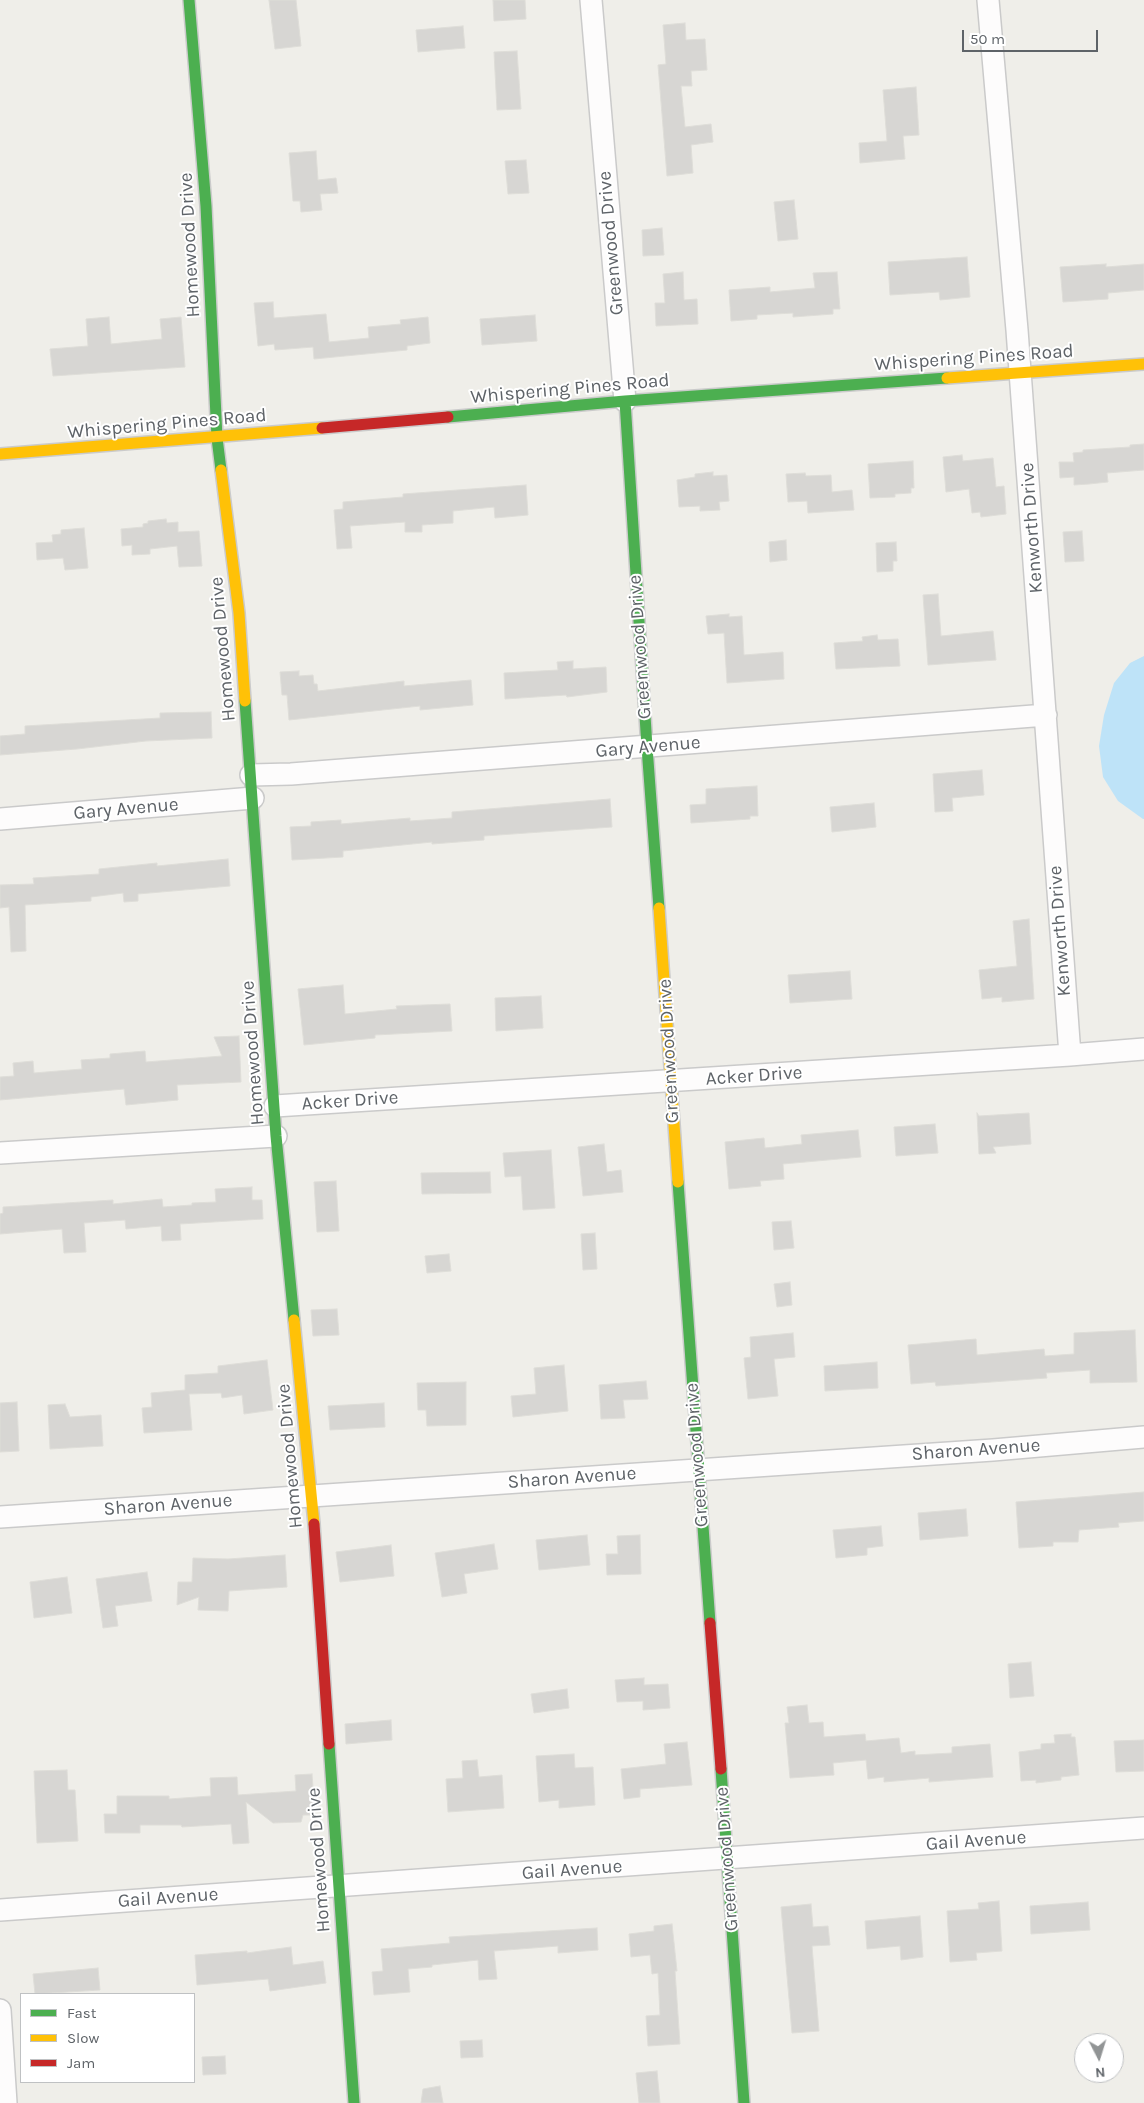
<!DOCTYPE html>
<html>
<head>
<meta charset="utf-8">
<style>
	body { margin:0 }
	#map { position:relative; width:1144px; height:2103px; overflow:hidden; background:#efeee9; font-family:Karla,sans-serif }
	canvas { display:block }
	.legend { position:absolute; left:20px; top:1993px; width:175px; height:90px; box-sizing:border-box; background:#fff; border:1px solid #bfc1c3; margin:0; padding:6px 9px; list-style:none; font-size:15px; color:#5e6368 }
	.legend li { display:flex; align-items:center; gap:10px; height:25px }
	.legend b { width:25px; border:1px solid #bfc1c3 }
	.north { position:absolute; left:1074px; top:2033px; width:50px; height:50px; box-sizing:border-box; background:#fff; border:1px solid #bfc1c3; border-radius:50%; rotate:175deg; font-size:14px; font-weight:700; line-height:20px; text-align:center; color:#5e6368 }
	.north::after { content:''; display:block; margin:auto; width:18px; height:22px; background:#919495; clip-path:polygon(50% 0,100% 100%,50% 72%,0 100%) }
	.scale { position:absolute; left:962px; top:30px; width:136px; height:22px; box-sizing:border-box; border:2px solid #5e6368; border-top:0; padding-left:6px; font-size:15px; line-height:18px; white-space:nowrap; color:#5e6368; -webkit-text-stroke:4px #fff; paint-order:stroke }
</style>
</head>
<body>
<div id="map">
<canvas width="1144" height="2103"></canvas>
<ul class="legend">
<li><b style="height:6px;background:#4caf50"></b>Fast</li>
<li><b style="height:6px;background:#ffc107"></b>Slow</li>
<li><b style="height:6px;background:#c62828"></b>Jam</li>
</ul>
<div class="north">N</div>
<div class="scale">50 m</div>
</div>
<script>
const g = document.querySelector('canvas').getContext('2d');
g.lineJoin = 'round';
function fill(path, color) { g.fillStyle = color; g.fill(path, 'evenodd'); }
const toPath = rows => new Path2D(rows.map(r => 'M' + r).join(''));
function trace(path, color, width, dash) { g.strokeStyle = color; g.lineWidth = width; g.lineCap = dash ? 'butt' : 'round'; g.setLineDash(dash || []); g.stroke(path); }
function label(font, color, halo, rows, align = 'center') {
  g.font = font + ' Karla,sans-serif'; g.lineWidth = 4; g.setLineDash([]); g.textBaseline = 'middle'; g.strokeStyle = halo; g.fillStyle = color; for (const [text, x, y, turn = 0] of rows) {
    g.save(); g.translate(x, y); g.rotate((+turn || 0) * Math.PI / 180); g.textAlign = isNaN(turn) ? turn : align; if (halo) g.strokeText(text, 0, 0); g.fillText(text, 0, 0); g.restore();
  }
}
fill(toPath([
	[1144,656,1144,819,1143,819,1118,801,1103,777,1099,746,1104,715,1114,683,1130,663]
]), '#bee3f8');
const building = toPath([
	[269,0,296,0,301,46,275,49,269,0],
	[493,0,525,0,526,19,494,21,493,0],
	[685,23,686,40,705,39,707,70,691,71,692,86,681,86,685,127,711,124,713,142,691,145,693,173,667,176,658,65,666,64,663,25,685,23],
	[463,26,465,48,418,52,416,30,463,26],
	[517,51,521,109,497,110,494,52,517,51],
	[916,87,919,135,903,136,905,159,860,163,859,143,887,141,883,90,916,87],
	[316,151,318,180,336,178,338,193,320,194,322,210,301,212,300,201,293,201,289,153,316,151],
	[526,160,529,193,508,194,505,161,526,160],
	[794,200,798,239,778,241,774,202,794,200],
	[662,228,664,255,643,256,642,230,662,228],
	[967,257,970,297,940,300,939,292,890,295,888,262,967,257],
	[1106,264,1106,267,1144,264,1144,290,1108,293,1108,299,1063,302,1060,267,1106,264],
	[683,272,684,300,697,299,698,324,656,326,655,303,665,303,663,274,683,272],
	[837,272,840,309,833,309,833,314,793,317,793,313,757,315,757,319,731,321,729,290,770,287,770,292,815,288,813,273,837,272],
	[273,302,274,318,326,314,329,342,369,338,368,327,401,324,400,320,428,317,430,343,407,346,407,350,314,359,313,347,275,350,274,344,258,346,254,303,273,302],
	[535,315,537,341,482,345,480,319,535,315],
	[109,317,111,344,162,339,160,319,181,317,185,367,53,376,50,349,88,346,86,319,109,317],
	[1144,444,1144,470,1107,473,1108,482,1089,484,1074,485,1074,477,1060,478,1059,462,1074,462,1073,453,1083,452,1083,450,1130,447,1130,445,1144,444],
	[962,455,963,461,993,458,996,487,1004,486,1006,514,981,517,980,512,972,513,969,489,946,492,943,457,962,455],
	[913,461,914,488,911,488,911,493,895,494,895,497,870,498,868,464,913,461],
	[713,472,713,476,727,475,729,501,719,502,720,510,700,511,700,506,679,507,677,480,695,477,695,474,713,472],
	[805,473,806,476,831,475,832,492,852,490,854,510,808,513,807,501,788,502,786,474,805,473],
	[526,485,528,515,495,518,494,507,453,511,453,523,422,525,422,532,405,532,405,522,350,526,352,548,337,549,334,510,343,509,343,502,403,497,403,494,526,485],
	[166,519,167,523,178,522,178,532,199,531,202,566,179,567,177,546,150,549,150,554,132,555,132,545,122,546,121,529,143,527,143,524,148,523,148,521,166,519],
	[84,528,88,568,65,570,63,558,37,560,36,543,53,542,52,535,61,534,61,530,84,528],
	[1082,531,1084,561,1065,562,1063,532,1082,531],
	[786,540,787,560,770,562,769,542,786,540],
	[896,542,897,561,893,561,893,571,877,572,876,543,896,542],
	[938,594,941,636,993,631,996,660,928,665,923,595,938,594],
	[729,614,729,617,742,616,744,655,783,652,784,679,727,683,724,633,708,634,706,616,729,614],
	[877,635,878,640,898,639,900,666,836,669,834,643,863,641,862,637,877,635],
	[573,661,573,669,606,667,607,692,567,697,566,695,505,699,504,673,558,670,557,662,573,661],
	[299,671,299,676,313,675,314,684,317,684,318,691,404,681,404,686,471,680,473,705,420,710,420,706,289,720,287,695,282,695,280,672,299,671],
	[211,712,212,738,146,741,77,749,0,755,0,736,25,734,25,726,160,718,160,713,211,712],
	[982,770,984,795,952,798,953,811,935,812,933,774,982,770],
	[757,786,758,816,750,816,750,819,691,823,690,805,706,804,706,789,757,786],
	[610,799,612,827,484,836,484,840,432,844,432,842,343,851,343,857,292,860,290,827,311,826,311,822,341,820,341,824,410,818,410,821,452,818,452,812,610,799],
	[874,803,876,827,832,832,830,807,874,803],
	[228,859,230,886,138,894,138,901,124,902,123,893,91,897,91,901,25,905,26,951,11,952,9,907,0,908,0,885,34,884,33,878,99,874,99,869,157,863,157,866,228,859],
	[1029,919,1034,999,1002,1002,1002,997,982,999,979,970,1017,966,1013,921,1029,919],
	[850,971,852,999,790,1003,788,975,850,971],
	[343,985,345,1014,397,1009,396,1006,450,1004,452,1031,375,1035,375,1038,304,1045,298,989,343,985],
	[541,996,543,1028,496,1031,495,998,541,996],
	[239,1036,241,1082,177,1085,178,1100,126,1105,124,1089,0,1100,0,1077,14,1076,13,1063,33,1061,34,1073,82,1069,81,1060,110,1058,110,1054,145,1051,146,1062,222,1056,214,1037,239,1036],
	[977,1113,979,1116,1029,1113,1031,1144,993,1147,996,1153,979,1154,977,1113],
	[935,1124,938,1153,896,1156,894,1127,935,1124],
	[858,1130,861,1157,783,1164,784,1179,760,1181,761,1186,729,1189,725,1142,764,1138,765,1148,802,1144,801,1135,858,1130],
	[604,1144,607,1172,621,1170,623,1192,583,1196,578,1147,604,1144],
	[551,1150,555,1208,523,1210,521,1176,505,1177,503,1153,551,1150],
	[490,1172,491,1193,422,1194,421,1173,490,1172],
	[336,1181,339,1231,317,1232,314,1182,336,1181],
	[252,1187,252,1200,262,1200,263,1219,180,1224,181,1240,162,1241,161,1226,126,1229,125,1220,84,1223,86,1252,64,1253,62,1229,0,1234,0,1214,3,1213,3,1207,113,1200,113,1204,162,1199,163,1207,192,1205,192,1203,216,1202,215,1189,252,1187],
	[791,1221,794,1248,774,1250,772,1222,791,1221],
	[595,1233,597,1269,583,1270,581,1234,595,1233],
	[449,1254,451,1271,427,1273,425,1256,449,1254],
	[790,1282,792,1305,777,1307,774,1284,790,1282],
	[337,1309,339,1335,313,1336,311,1310,337,1309],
	[1135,1330,1137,1382,1090,1383,1090,1370,1046,1373,1047,1378,936,1386,935,1382,911,1384,908,1345,976,1339,977,1355,1044,1349,1045,1356,1074,1354,1074,1333,1135,1330],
	[793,1333,795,1357,774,1359,778,1396,748,1399,744,1358,751,1357,750,1337,793,1333],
	[267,1360,273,1410,244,1414,242,1395,222,1398,221,1393,189,1394,192,1430,144,1433,142,1408,152,1407,151,1393,185,1390,185,1375,218,1373,218,1366,267,1360],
	[877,1362,878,1388,825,1391,824,1366,877,1362],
	[564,1365,568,1411,513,1417,511,1396,536,1394,534,1368,564,1365],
	[646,1381,648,1399,623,1400,625,1418,601,1419,599,1385,646,1381],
	[466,1382,466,1425,427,1426,426,1410,418,1410,417,1383,466,1382],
	[17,1402,19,1451,0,1452,0,1403,17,1402],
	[384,1403,385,1427,330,1430,328,1406,384,1403],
	[65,1404,70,1417,101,1415,103,1446,50,1449,48,1405,65,1404],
	[1144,1492,1144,1521,1118,1523,1119,1527,1079,1530,1078,1542,1053,1542,1053,1546,1019,1548,1016,1502,1144,1492],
	[966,1509,968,1536,920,1540,918,1513,966,1509],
	[881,1526,883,1546,867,1548,867,1555,836,1558,833,1530,881,1526],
	[587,1535,590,1565,539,1570,536,1540,587,1535],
	[640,1535,641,1574,607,1575,606,1554,618,1554,617,1536,640,1535],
	[494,1544,498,1569,464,1574,467,1593,442,1597,435,1553,494,1544],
	[391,1545,394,1576,340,1582,336,1552,391,1545],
	[285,1555,287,1587,229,1591,228,1611,198,1610,199,1597,177,1605,178,1582,192,1582,193,1558,228,1559,285,1555],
	[147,1572,152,1601,115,1606,118,1626,103,1628,96,1579,147,1572],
	[67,1577,72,1613,34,1618,30,1582,67,1577],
	[1031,1662,1034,1696,1010,1698,1008,1664,1031,1662],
	[644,1678,644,1685,668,1684,670,1708,643,1710,643,1701,617,1702,615,1680,644,1678],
	[567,1689,569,1708,534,1713,531,1694,567,1689],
	[807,1705,809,1723,823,1722,824,1737,865,1734,866,1741,899,1738,901,1753,915,1751,915,1755,952,1753,952,1747,990,1744,993,1777,929,1782,929,1778,884,1782,884,1777,868,1779,866,1760,833,1763,834,1775,790,1778,785,1723,789,1723,787,1707,807,1705],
	[391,1720,392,1740,346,1744,345,1724,391,1720],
	[1071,1734,1071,1737,1075,1737,1079,1775,1061,1777,1061,1780,1036,1783,1036,1780,1021,1781,1019,1752,1041,1749,1041,1744,1055,1743,1054,1735,1071,1734],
	[1144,1740,1144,1771,1116,1772,1114,1741,1144,1740],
	[687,1742,692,1785,640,1789,640,1797,624,1799,621,1769,666,1764,664,1744,687,1742],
	[574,1754,575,1768,593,1767,595,1805,559,1808,559,1800,539,1802,536,1756,574,1754],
	[477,1760,479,1777,502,1775,504,1808,448,1812,446,1779,463,1778,462,1761,477,1760],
	[67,1770,68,1790,75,1790,78,1841,37,1843,34,1771,67,1770],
	[312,1774,315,1815,303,1815,301,1822,273,1823,246,1802,249,1843,233,1844,231,1824,182,1827,181,1825,140,1825,140,1833,105,1833,104,1814,117,1814,117,1796,169,1796,169,1799,211,1796,210,1778,237,1777,238,1795,296,1791,295,1775,312,1774],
	[999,1901,1002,1951,976,1953,977,1960,950,1962,947,1911,979,1909,978,1903,999,1901],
	[1088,1902,1090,1930,1031,1934,1030,1906,1088,1902],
	[811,1904,813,1927,828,1926,830,1945,812,1946,819,2031,792,2033,781,1907,811,1904],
	[920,1916,923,1957,901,1960,900,1946,867,1949,865,1921,920,1916],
	[672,1924,677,1971,675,1971,680,2044,648,2046,646,2016,660,2015,658,1973,652,1974,650,1955,631,1957,629,1934,654,1931,654,1926,672,1924],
	[597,1928,598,1950,558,1953,558,1946,494,1951,497,1979,479,1980,478,1960,432,1965,432,1967,408,1969,410,1992,374,1995,372,1972,383,1971,381,1949,450,1943,449,1937,597,1928],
	[291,1947,293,1965,323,1961,326,1983,270,1991,268,1979,197,1985,195,1955,247,1951,247,1953,291,1947],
	[98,1968,100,1990,35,1994,33,1974,98,1968],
	[482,2040,483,2057,461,2058,460,2041,482,2040],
	[225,2056,226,2074,203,2075,202,2057,225,2056],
	[657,2071,660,2103,639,2103,636,2073,657,2071],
	[440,2086,443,2103,421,2103,423,2089,440,2086]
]);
fill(building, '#d7d6d3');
trace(building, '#deddd8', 1);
const street = toPath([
	[591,0,625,401],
	[988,0,1017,330,1070,1055],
	[251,775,291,774,1046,715],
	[0,819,253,798],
	[275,1106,1070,1055,1144,1049],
	[0,1153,276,1136],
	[0,1517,993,1450,1144,1437],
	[0,1910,1144,1828],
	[0,2010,6,2103]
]);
const fast = toPath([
	[189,0,206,206,217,438,221,470],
	[625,401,647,747,659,908],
	[448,417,625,401,947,378],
	[245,701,276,1136,294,1320],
	[678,1182,710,1623],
	[329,1744,354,2103],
	[721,1769,744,2103]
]);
const slow = toPath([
	[947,378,1144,364],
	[0,454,322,428],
	[221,470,239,613,245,701],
	[659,908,678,1182],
	[294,1320,314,1524]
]);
const jam = toPath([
	[322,428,448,417],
	[314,1524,329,1744],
	[710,1623,721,1769]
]);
trace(street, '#cacaca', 24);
trace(fast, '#cbcbcb', 14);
trace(slow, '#cbcbcb', 14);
trace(jam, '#cbcbcb', 14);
trace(street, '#fdfcfc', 21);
trace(fast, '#4caf50', 11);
trace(slow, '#ffc107', 11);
trace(jam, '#c62828', 11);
label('19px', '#5e6368', '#fff', [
	["Greenwood Drive",611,243,-95],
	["Homewood Drive",190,245,-93],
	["Whispering Pines Road",974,358,-4],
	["Whispering Pines Road",570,389,-5],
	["Whispering Pines Road",167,424,-5],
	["Kenworth Drive",1032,528,-94],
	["Greenwood Drive",640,647,-94],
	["Homewood Drive",223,649,-95],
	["Gary Avenue",648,747,-5],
	["Gary Avenue",126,809,-5],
	["Kenworth Drive",1060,931,-94],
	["Greenwood Drive",669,1051,-93],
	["Homewood Drive",253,1053,-94],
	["Acker Drive",754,1076,-4],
	["Acker Drive",350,1101,-4],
	["Sharon Avenue",976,1450,-4],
	["Greenwood Drive",697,1455,-94],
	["Homewood Drive",290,1456,-95],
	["Sharon Avenue",572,1478,-4],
	["Sharon Avenue",168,1505,-4],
	["Gail Avenue",976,1841,-4],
	["Greenwood Drive",727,1859,-94],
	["Homewood Drive",319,1860,-94],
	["Gail Avenue",572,1870,-4],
	["Gail Avenue",168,1898,-4]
]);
</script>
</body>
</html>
